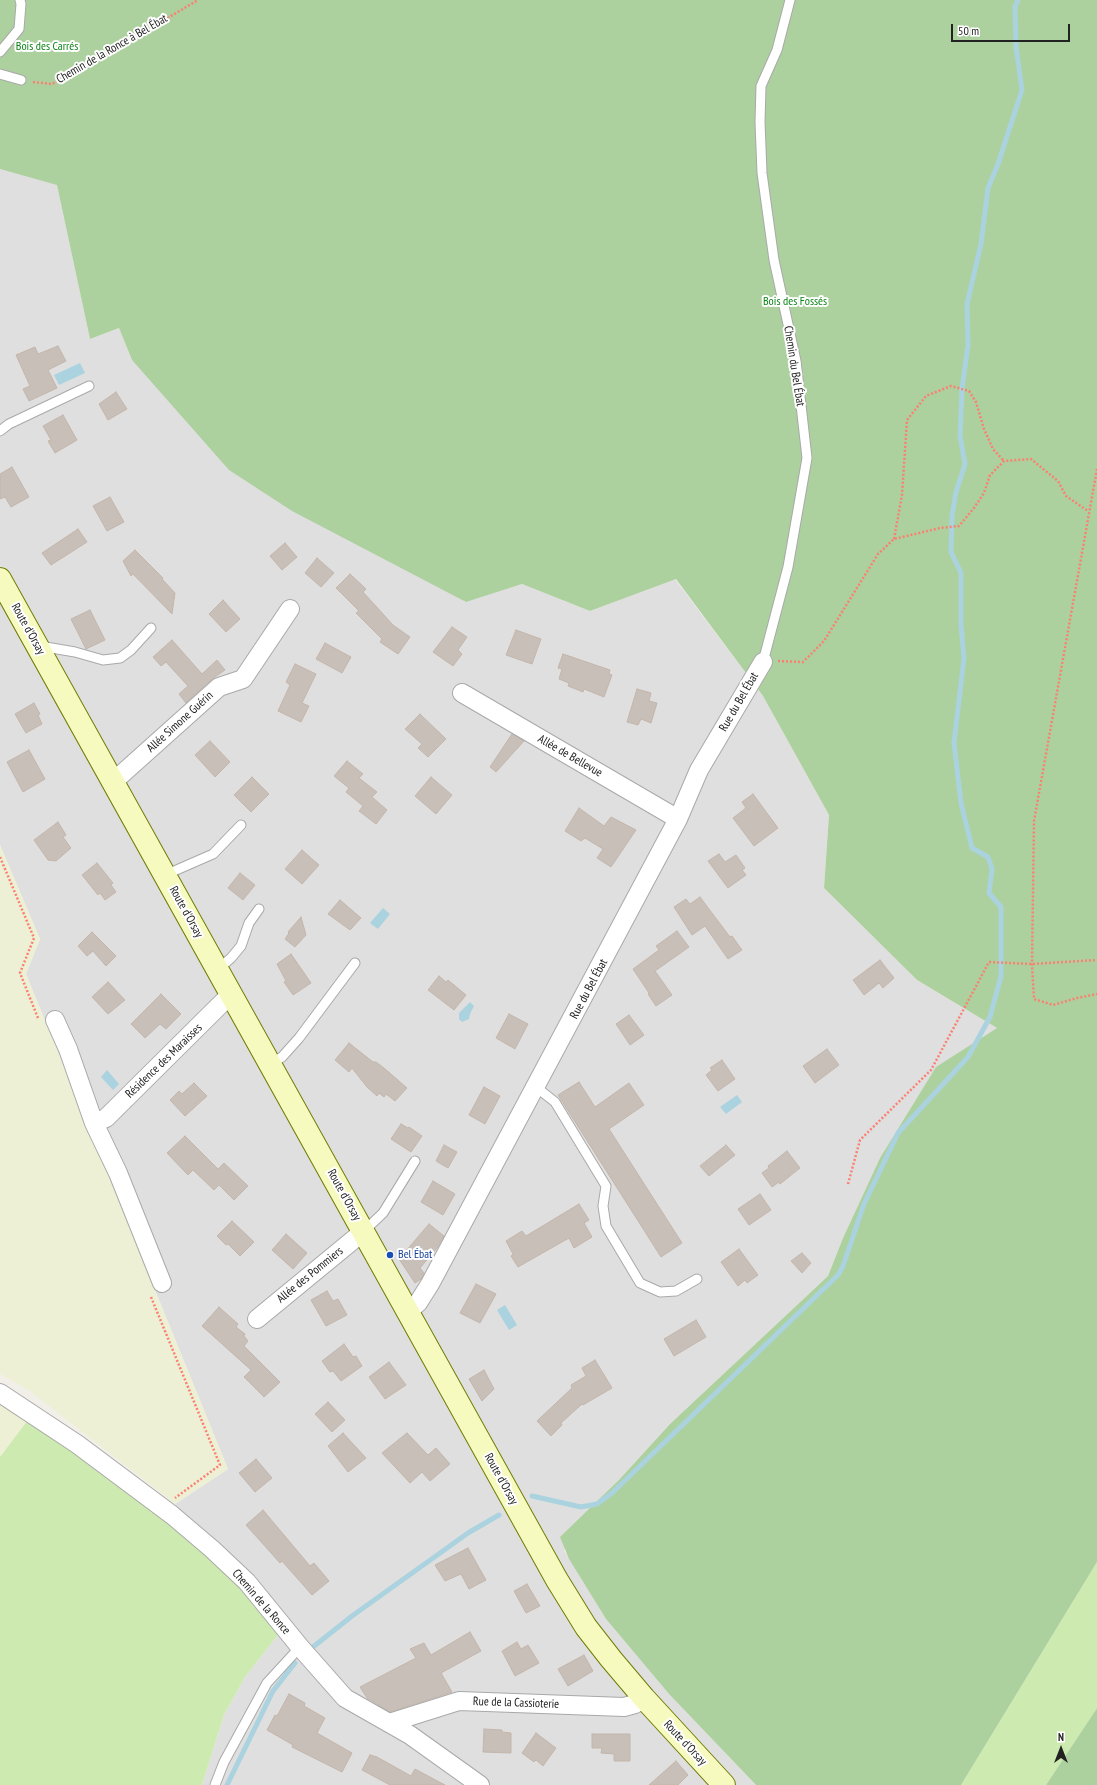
<!DOCTYPE html>
<html>
<head>
<meta charset="utf-8">
<style>
	body { margin:0 }
	#map { position:relative; width:1097px; height:1785px; overflow:hidden; background:#f2efe9; font-family:"PT Sans Narrow",sans-serif }
	canvas { display:block }
	.north { position:absolute; left:1041px; top:1729px; width:40px; height:40px; -webkit-text-stroke:3px #fff; paint-order:stroke; rotate:0deg; font-size:11px; font-weight:700; line-height:16px; text-align:center; color:#222 }
	.north::after { content:''; display:block; margin:auto; width:14px; height:18px; background:#222; clip-path:polygon(50% 0,100% 100%,50% 72%,0 100%) }
	.scale { position:absolute; left:951px; top:24px; width:119px; height:18px; box-sizing:border-box; border:2px solid #222; border-top:0; padding-left:5px; font-size:12px; line-height:14px; white-space:nowrap; color:#222; -webkit-text-stroke:3px #fff; paint-order:stroke }
</style>
</head>
<body>
<div id="map">
<canvas width="1097" height="1785"></canvas>
<div class="north">N</div>
<div class="scale">50 m</div>
</div>
<script>
const g = document.querySelector('canvas').getContext('2d');
g.lineJoin = 'round';
function fill(path, color) { g.fillStyle = color; g.fill(path, 'evenodd'); }
const toPath = rows => new Path2D(rows.map(r => 'M' + r).join(''));
function trace(path, color, width, dash) { g.strokeStyle = color; g.lineWidth = width; g.lineCap = dash ? 'butt' : 'round'; g.setLineDash(dash || []); g.stroke(path); }
function label(font, color, halo, rows, align = 'center') {
  g.font = font + ' "PT Sans Narrow",sans-serif'; g.lineWidth = 4; g.setLineDash([]); g.textBaseline = 'middle'; g.strokeStyle = halo; g.fillStyle = color; for (const [text, x, y, turn = 0] of rows) {
    g.save(); g.translate(x, y); g.rotate((+turn || 0) * Math.PI / 180); g.textAlign = isNaN(turn) ? turn : align; if (halo) g.strokeText(text, 0, 0); g.fillText(text, 0, 0); g.restore();
  }
}
fill(toPath([
	[0,169,57,184,90,339,119,328,132,360,465,602,522,584,590,611,675,579,763,696,829,815,824,888,917,980,997,1028,936,1068,880,1158,843,1238,828,1276,670,1424,618,1481,564,1550,606,1619,669,1694,756,1785,202,1785,224,1715,245,1677,281,1631,175,1504,228,1469,26,974,40,939,0,845]
]), '#e0dfdf');
fill(toPath([
	[0,845,40,939,26,974,228,1469,175,1504,30,1391,0,1374],
	[0,1398,31,1416,0,1457]
]), '#eef0d5');
fill(toPath([
	[31,1416,184,1532,248,1595,281,1631,245,1677,224,1715,202,1785,0,1785,0,1457],
	[1097,1562,1097,1708,1046,1785,961,1785]
]), '#cdebb0');
fill(toPath([
	[0,0,1097,0,1097,1562,961,1785,756,1785,669,1694,606,1619,569,1559,560,1537,618,1481,670,1424,828,1276,843,1238,880,1158,936,1067,997,1028,917,980,824,888,829,815,763,696,676,579,590,611,522,584,466,602,292,511,229,470,132,360,119,328,90,339,57,185,0,169],
	[1097,1708,1097,1785,1046,1785]
]), '#add19e');
fill(toPath([
	[80,363,85,373,59,385,54,375],
	[383,908,390,914,378,929,370,923],
	[470,1002,474,1006,470,1014,469,1019,462,1022,459,1019,459,1013],
	[107,1070,119,1084,113,1090,101,1077],
	[737,1095,742,1102,726,1114,720,1107],
	[505,1305,517,1325,509,1330,497,1310]
]), '#aad3df');
trace(toPath([
	[532,1496,581,1507,597,1504,612,1493,838,1275,843,1266,864,1204,898,1133,968,1057,990,1017,1001,976,1001,907,989,893,992,869,988,857,972,848,961,803,954,743,964,658,961,625,961,573,951,552,952,516,956,492,965,464,960,436,962,389,968,345,967,304,981,244,988,188,998,164,1022,90,1016,47,1015,7,1018,0],
	[313,1647,352,1616,468,1533,499,1515],
	[227,1785,273,1691,295,1663]
]), '#aad3df', 5);
const building = toPath([
	[58,346,66,361,48,370,57,388,29,401,23,389,30,386,16,355,35,347,38,354,58,346],
	[116,392,127,409,108,420,99,404,116,392],
	[63,415,77,440,55,453,48,441,51,440,43,426,63,415],
	[12,467,29,497,11,507,5,497,0,499,0,474,12,467],
	[110,497,124,522,107,531,93,506,110,497],
	[78,529,87,542,51,565,42,553,78,529],
	[285,543,297,557,282,570,270,556,285,543],
	[135,550,163,578,162,579,175,593,172,614,133,574,131,576,123,561,135,550],
	[317,558,334,573,321,587,305,573,317,558],
	[350,574,366,589,363,592,393,625,410,637,398,654,380,642,382,639,356,613,359,611,336,588,350,574],
	[223,600,240,619,226,632,209,614,223,600],
	[90,610,105,640,86,649,71,619,90,610],
	[452,627,467,637,458,650,462,654,453,666,433,652,452,627],
	[516,630,541,639,532,664,506,655,516,630],
	[172,640,202,674,217,660,225,670,212,679,186,703,179,694,188,686,166,662,161,666,153,657,172,640],
	[325,643,351,657,342,673,316,659,325,643],
	[563,654,610,670,609,674,612,675,604,697,584,689,583,692,568,686,569,683,559,679,562,669,558,668,563,654],
	[295,664,316,674,302,703,309,706,301,722,278,711,290,685,286,682,295,664],
	[637,689,651,693,649,701,657,703,651,723,641,719,638,725,627,722,637,689],
	[34,703,40,714,38,715,42,724,26,733,15,714,34,703],
	[420,714,446,739,428,757,418,748,422,744,405,729,420,714],
	[512,734,524,741,496,772,490,767,512,734],
	[210,741,230,762,215,777,195,755,210,741],
	[29,750,45,779,23,792,7,762,29,750],
	[347,761,363,774,359,778,377,792,372,797,387,810,376,824,359,811,363,806,346,792,349,788,334,776,347,761],
	[252,777,269,794,251,812,234,795,252,777],
	[431,777,452,795,436,814,415,796,431,777],
	[753,794,778,828,754,846,733,818,746,808,742,802,753,794],
	[579,808,604,826,611,817,636,830,611,867,597,858,603,849,585,838,581,841,565,831,579,808],
	[58,822,66,835,63,837,71,848,56,861,48,860,34,840,58,822],
	[302,850,319,865,302,884,285,869,302,850],
	[719,854,725,862,736,855,745,868,742,870,746,875,728,888,708,861,719,854],
	[97,863,113,883,111,885,116,892,105,900,100,893,98,895,82,875,97,863],
	[240,873,255,885,243,900,228,888,240,873],
	[700,897,730,937,732,936,742,950,728,959,705,926,692,935,674,907,686,899,690,904,700,897],
	[340,900,361,918,350,930,328,914,340,900],
	[301,917,306,935,295,947,285,939,289,933,288,932,301,917],
	[677,931,689,947,655,971,672,995,656,1006,648,994,649,993,633,969,659,950,656,946,677,931],
	[92,932,116,956,106,966,93,951,87,956,78,946,92,932],
	[291,954,311,983,293,995,284,982,286,981,277,964,291,954],
	[880,960,894,978,883,988,879,983,864,995,853,980,880,960],
	[439,976,446,982,448,980,466,995,454,1010,428,990,439,976],
	[108,982,125,1000,108,1014,92,997,108,982],
	[161,994,181,1014,166,1029,160,1024,145,1038,131,1024,161,994],
	[509,1014,528,1024,515,1049,496,1038,509,1014],
	[629,1015,644,1035,630,1045,616,1024,629,1015],
	[349,1043,373,1062,376,1062,384,1068,407,1088,395,1101,386,1094,384,1097,379,1093,377,1096,367,1087,352,1068,349,1072,335,1060,349,1043],
	[827,1049,839,1065,815,1083,803,1066,827,1049],
	[722,1060,735,1079,718,1091,706,1075,712,1070,710,1068,722,1060],
	[579,1082,595,1107,629,1083,644,1105,609,1129,682,1243,661,1257,558,1095,579,1082],
	[194,1083,207,1096,185,1116,170,1100,179,1091,182,1094,194,1083],
	[484,1087,500,1096,485,1124,469,1115,484,1087],
	[401,1124,408,1128,409,1127,422,1136,411,1152,391,1139,401,1124],
	[185,1136,218,1169,224,1163,248,1186,234,1200,219,1185,214,1190,193,1170,188,1175,167,1153,185,1136],
	[444,1145,457,1152,448,1168,436,1161,444,1145],
	[726,1145,735,1155,709,1176,700,1166,726,1145],
	[787,1151,800,1168,780,1184,779,1182,772,1187,762,1173,769,1168,768,1166,787,1151],
	[433,1181,455,1194,443,1215,421,1202,433,1181],
	[760,1194,771,1210,749,1225,738,1209,760,1194],
	[579,1204,589,1220,584,1223,592,1237,574,1248,569,1238,518,1267,511,1256,513,1254,506,1241,522,1231,526,1236,579,1204],
	[232,1221,254,1242,240,1256,228,1244,226,1245,217,1236,232,1221],
	[429,1224,444,1236,437,1248,420,1268,424,1273,421,1279,415,1283,399,1259,429,1224],
	[286,1234,307,1253,293,1269,272,1250,286,1234],
	[739,1249,758,1275,747,1283,745,1280,738,1286,721,1262,739,1249],
	[802,1253,811,1263,802,1273,791,1261,802,1253],
	[476,1284,496,1294,480,1323,460,1313,476,1284],
	[327,1291,333,1301,338,1299,347,1315,326,1326,311,1300,327,1291],
	[219,1307,238,1324,236,1327,245,1334,244,1336,248,1341,244,1346,280,1382,264,1397,244,1377,251,1370,202,1326,219,1307],
	[696,1320,706,1337,674,1356,664,1339,696,1320],
	[344,1344,353,1357,356,1356,362,1366,341,1381,333,1371,330,1372,322,1361,344,1344],
	[595,1360,612,1388,583,1405,582,1404,561,1423,562,1425,551,1436,537,1421,572,1388,571,1385,586,1376,582,1368,595,1360],
	[389,1362,406,1385,385,1399,369,1377,389,1362],
	[484,1370,494,1389,482,1401,469,1379,484,1370],
	[328,1402,345,1420,332,1432,315,1414,328,1402],
	[343,1433,366,1458,348,1472,328,1446,343,1433],
	[407,1433,428,1455,436,1448,450,1464,430,1481,422,1472,410,1483,382,1453,407,1433],
	[256,1459,272,1478,255,1492,239,1473,256,1459],
	[263,1510,310,1566,314,1563,329,1581,312,1595,282,1561,280,1563,246,1525,263,1510],
	[468,1548,486,1580,469,1589,461,1574,445,1581,435,1565,468,1548],
	[527,1584,540,1606,526,1613,514,1591,527,1584],
	[470,1632,481,1651,441,1673,452,1692,390,1712,367,1698,360,1687,416,1658,410,1649,424,1643,431,1655,470,1632],
	[517,1642,521,1649,528,1645,539,1663,515,1676,502,1651,517,1642],
	[584,1655,593,1671,568,1686,558,1669,584,1655],
	[289,1694,305,1703,304,1706,325,1718,317,1733,352,1753,342,1772,292,1747,293,1745,267,1730,275,1715,277,1716,289,1694],
	[484,1729,502,1730,502,1732,511,1733,511,1753,483,1752,484,1729],
	[536,1733,556,1748,543,1766,536,1760,534,1762,522,1753,536,1733],
	[592,1734,630,1734,630,1761,614,1761,614,1754,601,1753,602,1748,592,1748,592,1734],
	[370,1755,377,1757,411,1776,415,1769,445,1785,390,1785,362,1770,370,1755],
	[676,1761,688,1775,678,1785,649,1785,676,1761]
]);
fill(building, '#c7bfb8');
trace(building, '#c4b6ab', 1);
const lane = toPath([
	[0,52,19,29,21,4,20,0],
	[0,74,21,80],
	[0,431,9,424,89,386],
	[40,646,75,652,103,660,120,658,131,650,151,628],
	[763,662,788,567,807,458,796,361,774,260,762,173,760,122,761,86,777,50,790,0],
	[165,875,213,854,241,825],
	[216,967,224,964,231,958,241,946,249,923,259,909],
	[270,1064,282,1057,299,1038,355,963],
	[536,1087,555,1102,606,1186,603,1206,606,1226,640,1283,660,1292,676,1291,697,1279],
	[364,1231,383,1213,415,1161],
	[215,1785,224,1762,267,1683,300,1647]
]);
const street = toPath([
	[462,693,678,819],
	[113,782,219,687,243,679,290,609],
	[55,1020,68,1049,94,1123,118,1173,162,1283],
	[94,1123,106,1118,231,994],
	[408,1311,418,1303,430,1284,678,819,699,770,763,662],
	[257,1319,364,1231],
	[0,1393,77,1444,172,1515,212,1549,247,1582,300,1647,345,1698,410,1735,480,1785],
	[389,1723,459,1701,624,1707,635,1704,644,1698]
]);
const secondary = toPath([
	[0,579,557,1580,586,1627,611,1659,644,1698,724,1785]
]);
trace(lane, '#a9a9a9', 11);
trace(street, '#a9a9a9', 20);
trace(secondary, '#707d05', 24);
trace(toPath([
	[33,82,52,84,80,70,198,0],
	[1097,469,1034,821,1032,964,1034,999,1053,1005,1077,998,1097,994],
	[894,539,902,495,907,420,926,396,951,386,969,391,976,402,984,429,993,449,1004,461],
	[778,661,803,662,824,641,878,554,894,539,940,528,959,526,974,508,984,493,990,475,1004,461,1031,459,1058,481,1066,496,1088,511],
	[0,857,34,938,20,973,38,1018],
	[848,1184,860,1140,931,1070,989,962,1032,964,1097,960],
	[151,1297,220,1465,175,1498]
]), '#fa8072', 2.5, [2, 2]);
trace(lane, '#fff', 9);
trace(street, '#fff', 18);
trace(secondary, '#f7fabf', 22);
for (const [x, y, r, color] of [
	[390,1255,4,"#1a4fb4"]
]) { const dot = new Path2D(); dot.arc(x, y, r, 0, 2 * Math.PI); g.fillStyle = color; g.fill(dot); trace(dot, '#fff', 1.5); }
label('12px', '#0c8416', '#fff', [
	["Bois des Carrés",47,47],
	["Bois des Fossés",795,302]
]);
label('12px', '#222', '#fff', [
	["Chemin de la Ronce à Bel Ébat",112,49,-30],
	["Chemin du Bel Ébat",794,366,81],
	["Route d'Orsay",28,629,61],
	["Rue du Bel Ébat",739,702,-60],
	["Allée Simone Guérin",180,722,-42],
	["Allée de Bellevue",570,756,30],
	["Route d'Orsay",186,912,61],
	["Rue du Bel Ébat",589,989,-62],
	["Résidence des Maraisses",164,1061,-44],
	["Route d'Orsay",344,1195,61],
	["Allée des Pommiers",310,1275,-39],
	["Route d'Orsay",501,1479,61],
	["Chemin de la Ronce",261,1602,49],
	["Rue de la Cassioterie",516,1703,2],
	["Route d'Orsay",685,1743,47]
]);
label('12px', '#164399', '#fff', [
	["Bel Ébat",398,1255]
], 'left');
</script>
</body>
</html>
